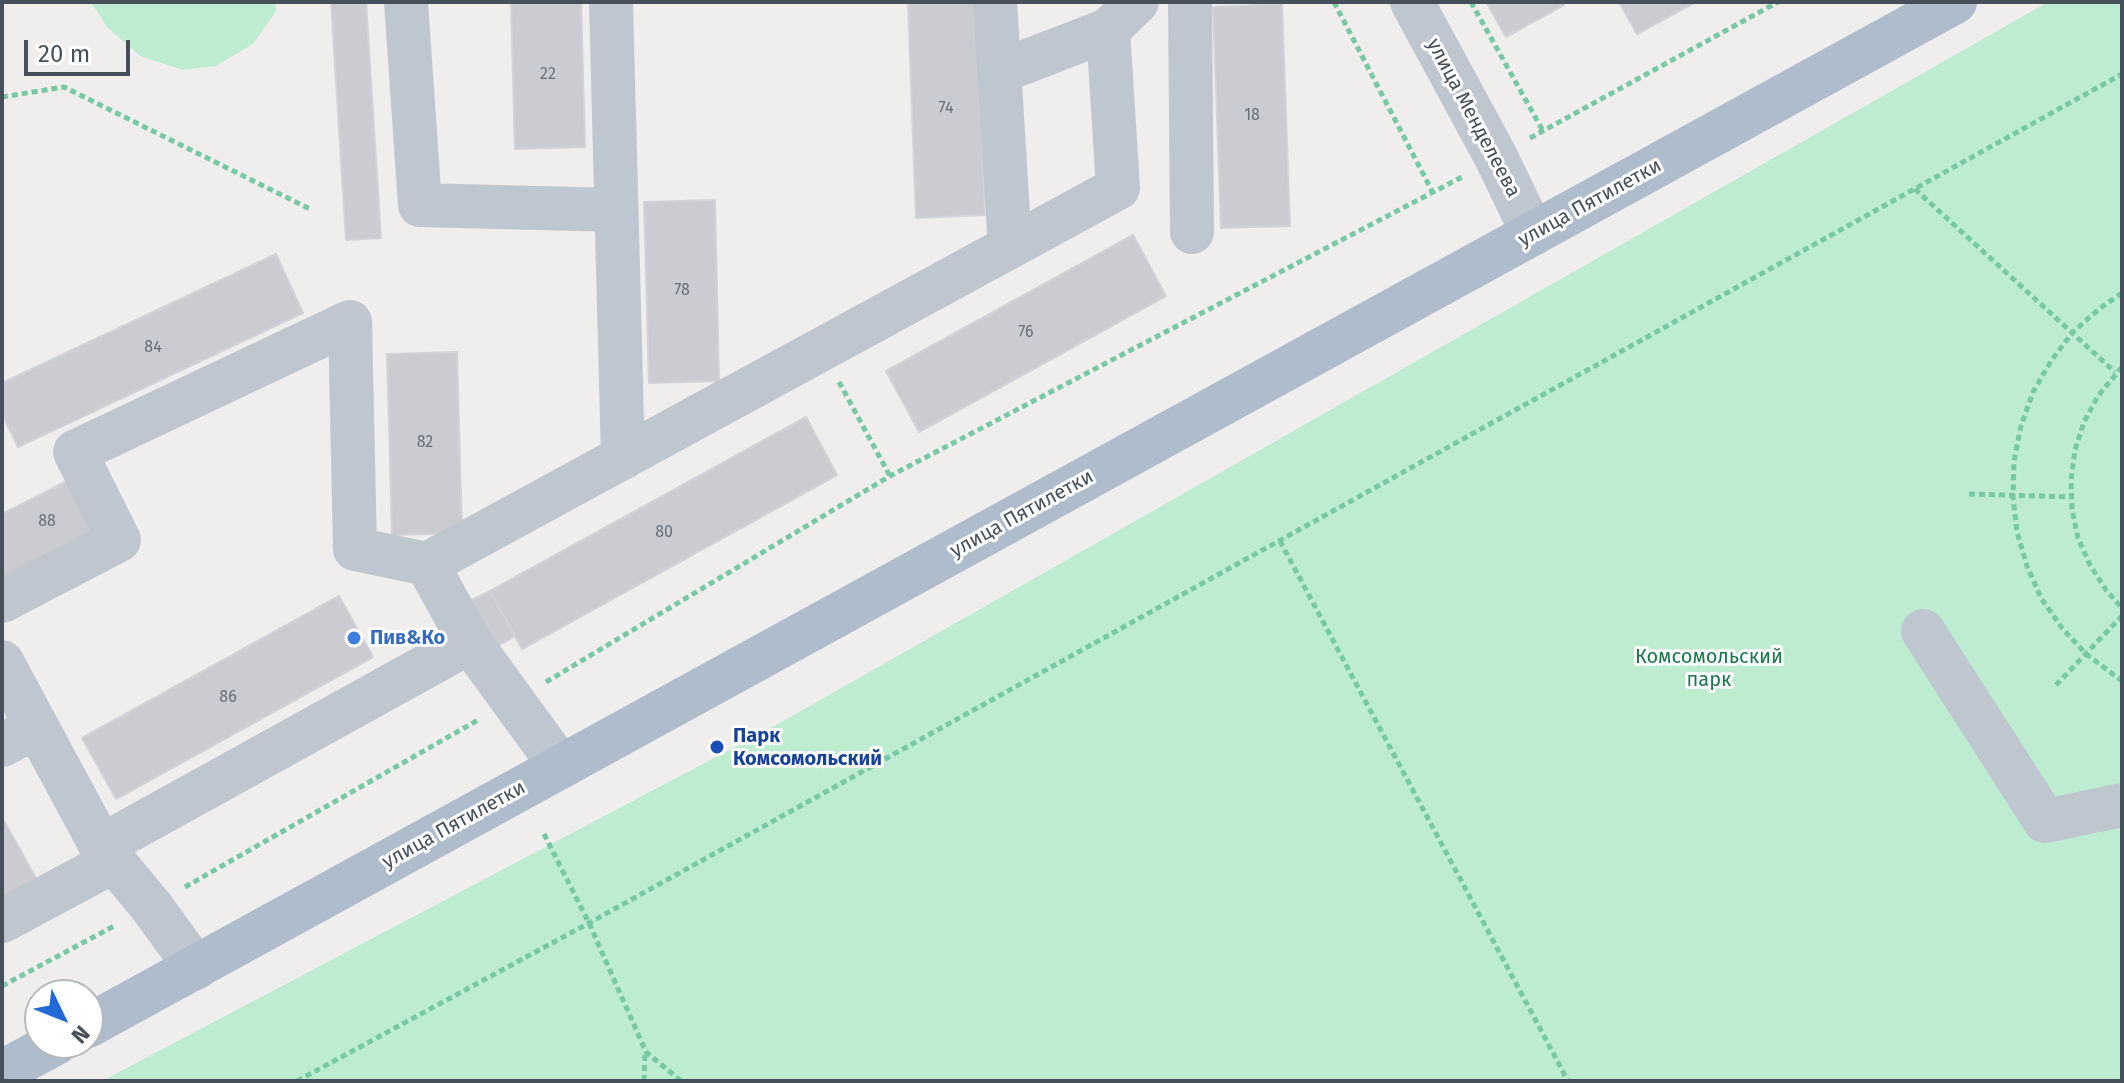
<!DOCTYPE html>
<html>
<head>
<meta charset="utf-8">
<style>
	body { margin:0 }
	#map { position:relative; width:2124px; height:1083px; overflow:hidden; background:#f0eded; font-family:"Fira Sans",sans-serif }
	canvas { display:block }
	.frame { position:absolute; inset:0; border:4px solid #46505a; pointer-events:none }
	.north { position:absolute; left:24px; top:979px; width:80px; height:80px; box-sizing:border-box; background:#fff; border:2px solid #b5b9bd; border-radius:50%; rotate:133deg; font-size:22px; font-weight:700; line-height:32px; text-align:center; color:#46505a }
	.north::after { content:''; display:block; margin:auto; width:28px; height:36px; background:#216ad6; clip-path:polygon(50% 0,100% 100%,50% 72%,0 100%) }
	.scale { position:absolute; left:24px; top:40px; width:106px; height:36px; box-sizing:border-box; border:4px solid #46505a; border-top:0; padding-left:10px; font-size:24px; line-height:28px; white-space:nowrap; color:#46505a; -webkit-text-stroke:6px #fff; paint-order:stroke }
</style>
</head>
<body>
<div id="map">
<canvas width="2124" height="1083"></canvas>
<div class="frame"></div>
<div class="north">N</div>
<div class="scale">20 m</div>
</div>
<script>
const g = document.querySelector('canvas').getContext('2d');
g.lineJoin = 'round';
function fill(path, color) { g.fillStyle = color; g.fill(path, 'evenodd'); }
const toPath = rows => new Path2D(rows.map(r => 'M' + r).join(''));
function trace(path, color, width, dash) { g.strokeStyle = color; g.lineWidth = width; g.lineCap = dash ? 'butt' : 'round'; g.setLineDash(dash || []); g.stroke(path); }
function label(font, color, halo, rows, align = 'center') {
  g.font = font + ' "Fira Sans",sans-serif'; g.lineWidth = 6; g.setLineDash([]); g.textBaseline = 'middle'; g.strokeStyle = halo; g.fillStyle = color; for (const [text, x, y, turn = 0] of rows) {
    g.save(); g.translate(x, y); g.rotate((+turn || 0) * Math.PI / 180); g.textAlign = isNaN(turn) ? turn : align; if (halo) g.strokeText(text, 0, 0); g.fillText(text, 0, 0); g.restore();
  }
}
fill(toPath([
	[91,2,275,2,276,11,253,44,216,66,183,70,140,56,107,27],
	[2048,2,2122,2,2122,1081,102,1081,771,728]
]), '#bdecd1');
const building = toPath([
	[331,2,366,2,381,238,346,240,331,2],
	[511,2,581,2,585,147,515,149,511,2],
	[908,2,977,2,985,215,916,218,908,2],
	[1486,2,1562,2,1564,5,1506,37,1486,2],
	[1619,2,1696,2,1637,34,1619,2],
	[1282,4,1290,226,1221,228,1213,7,1282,4],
	[715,200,719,381,649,383,644,202,715,200],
	[1133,235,1166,296,919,432,886,371,1133,235],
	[276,254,303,313,18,447,2,414,2,383,276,254],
	[457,352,462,533,392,535,387,354,457,352],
	[806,417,837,475,522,649,490,591,806,417],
	[71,479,97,531,2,579,2,514,71,479],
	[490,591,515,636,494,648,468,602,490,591],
	[339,596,373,657,116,799,82,738,339,596],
	[2,817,37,880,2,900,2,817]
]);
fill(building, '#caccd2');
trace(building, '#d2d3d9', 2);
trace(toPath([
	[1334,2,1433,193],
	[1471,2,1543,131],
	[2,97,64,87,312,210],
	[1530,138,1778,2],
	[1915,189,2115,372],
	[2122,293,2099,309,2072,333,2051,361,2033,392,2021,426,2014,461,2013,497,2017,532,2027,566,2041,598,2062,628,2086,654,2122,681],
	[2122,367,2098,396,2084,422,2075,450,2071,480,2072,509,2078,538,2090,565,2106,590,2122,608],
	[839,382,890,476],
	[1969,494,2072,497],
	[1280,541,1568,1081],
	[546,682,890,476,1462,177],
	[2056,685,2122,616],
	[544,834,589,923,646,1052,681,1081],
	[185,887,478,720],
	[2,986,116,925],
	[297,1081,589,923,2122,74],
	[644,1081,645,1053]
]), '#77c9a3', 5, [6, 4]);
trace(toPath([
	[406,2,420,205,616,210],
	[611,2,623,458],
	[995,2,1010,247],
	[1190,2,1192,232],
	[1412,2,1496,157,1533,234],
	[999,72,1108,30],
	[427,564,470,642,561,767],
	[2,601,119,540,75,452,350,322,355,549,427,564,1118,188,1108,30,1137,2],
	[1923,631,2045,821,2122,805],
	[2,662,101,846,151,906,196,968],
	[2,745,36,727],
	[101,846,470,642],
	[2,921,112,862]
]), '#bec7cf', 44);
trace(toPath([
	[88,1026,1955,2],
	[2,1072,56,1043]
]), '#aebccb', 44);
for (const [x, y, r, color] of [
	[354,638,8,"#3f7fe0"],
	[717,747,8,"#1a4fb4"]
]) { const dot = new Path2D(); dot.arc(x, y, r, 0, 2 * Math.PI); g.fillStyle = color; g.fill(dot); trace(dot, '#fff', 3); }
label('16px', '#676f78', null, [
	["22",548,75],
	["74",946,109],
	["18",1252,116],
	["78",682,291],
	["76",1026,333],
	["84",153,348],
	["82",425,443],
	["88",47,522],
	["80",664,533],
	["86",228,698]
]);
label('20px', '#46505a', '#fff', [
	["улица Менделеева",1473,118,62],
	["улица Пятилетки",1590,203,-29],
	["улица Пятилетки",1022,514,-29],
	["улица Пятилетки",454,825,-29]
]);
label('bold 20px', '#366cbe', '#fff', [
	["Пив&Ко",370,638]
], 'left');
label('20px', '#1b784c', '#fff', [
	["Комсомольский",1709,657],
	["парк",1709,680]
]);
label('bold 20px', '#164399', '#fff', [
	["Парк",733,736],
	["Комсомольский",733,759]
], 'left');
</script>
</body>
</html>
